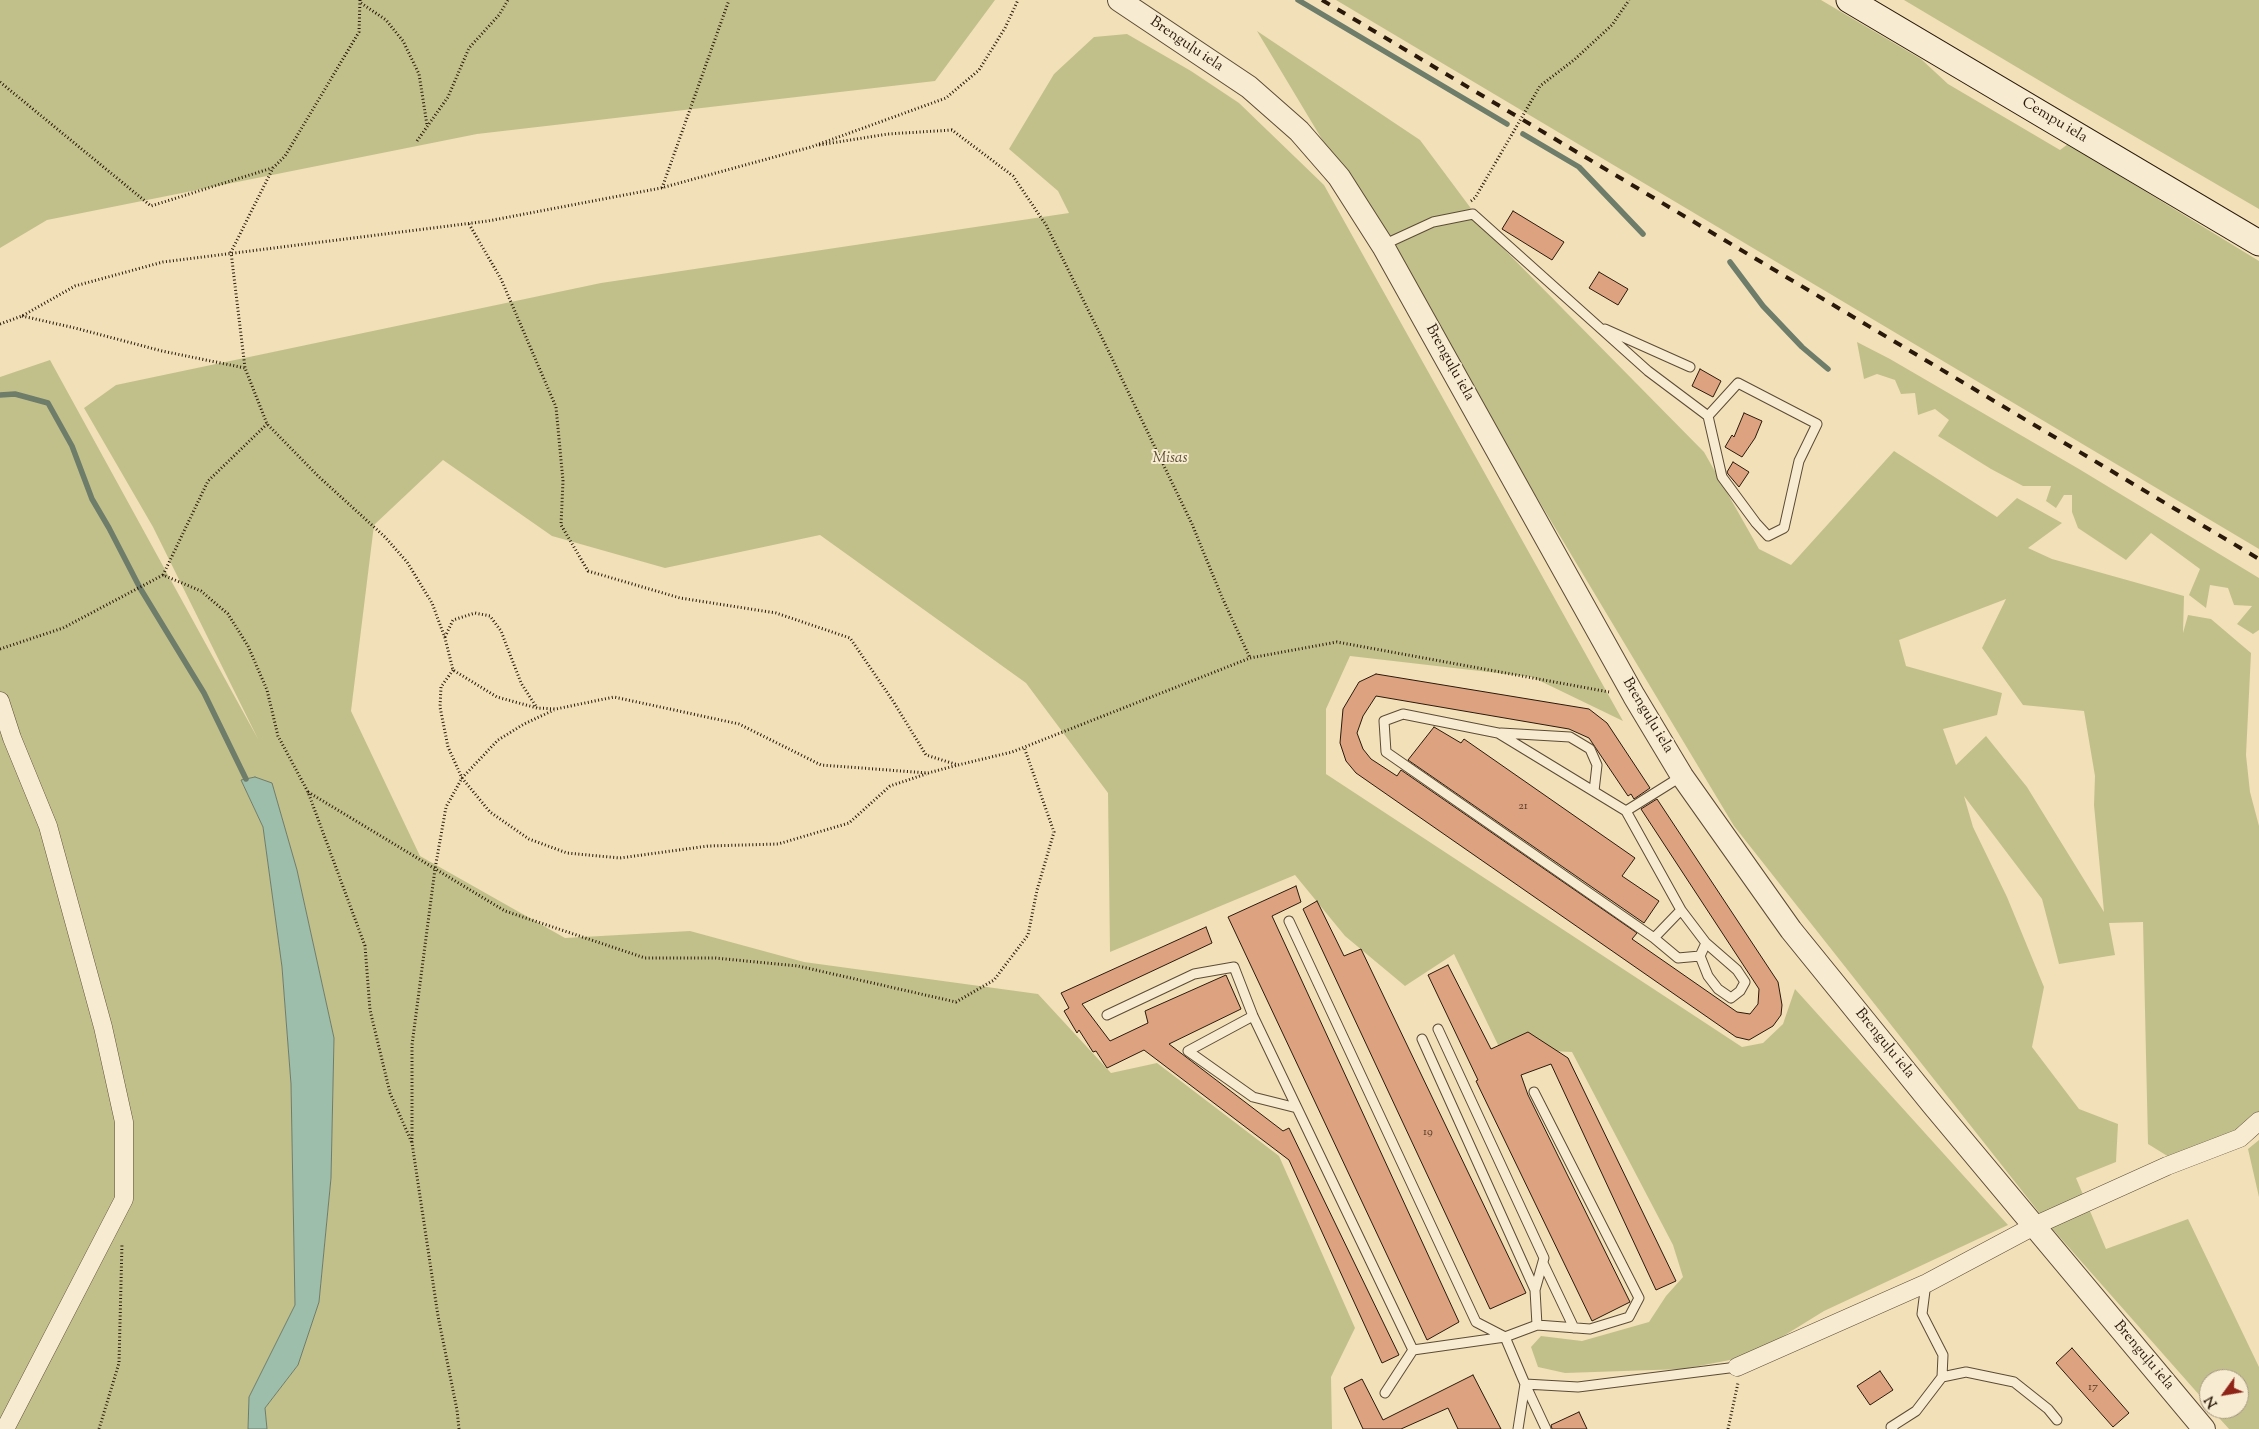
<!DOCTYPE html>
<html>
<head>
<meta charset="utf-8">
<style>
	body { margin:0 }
	#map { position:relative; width:2259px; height:1429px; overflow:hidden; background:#f2e0b8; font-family:"Sorts Mill Goudy",serif }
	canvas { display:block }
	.north { position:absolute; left:2199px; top:1369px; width:50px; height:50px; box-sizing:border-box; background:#f7ebd1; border:1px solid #a59782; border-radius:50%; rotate:238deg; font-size:14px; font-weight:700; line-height:20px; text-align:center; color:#2a190b }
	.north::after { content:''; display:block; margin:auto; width:18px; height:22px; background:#8f2418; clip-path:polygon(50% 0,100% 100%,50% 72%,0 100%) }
</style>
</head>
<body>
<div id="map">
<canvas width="2259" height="1429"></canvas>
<div class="north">N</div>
</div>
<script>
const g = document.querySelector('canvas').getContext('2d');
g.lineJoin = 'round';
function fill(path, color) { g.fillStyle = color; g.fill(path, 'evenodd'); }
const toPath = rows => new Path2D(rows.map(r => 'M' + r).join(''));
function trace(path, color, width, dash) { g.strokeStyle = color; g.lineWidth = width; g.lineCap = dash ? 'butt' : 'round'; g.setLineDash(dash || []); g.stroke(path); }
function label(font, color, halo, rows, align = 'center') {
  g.font = font + ' "Sorts Mill Goudy",serif'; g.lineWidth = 4; g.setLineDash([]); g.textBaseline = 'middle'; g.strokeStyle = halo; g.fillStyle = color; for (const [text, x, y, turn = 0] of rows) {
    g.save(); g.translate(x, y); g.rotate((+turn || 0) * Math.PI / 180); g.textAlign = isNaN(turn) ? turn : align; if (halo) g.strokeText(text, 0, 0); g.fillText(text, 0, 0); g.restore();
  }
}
fill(toPath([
	[0,0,995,0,935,81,477,134,47,220,0,248],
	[1336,0,1821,0,1921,59,1948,84,2060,150,2068,144,2259,261,2259,549],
	[1904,0,2259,0,2259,209,2072,100],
	[1257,31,1420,140,1493,238,1704,452,1759,549,1791,565,1894,451,1997,517,2017,498,2062,523,2028,548,2052,559,2184,596,2183,633,2188,615,2211,619,2251,653,2246,755,2250,792,2259,826,2259,1118,2244,1129,2169,1157,2148,1144,2143,922,2109,923,2115,955,2059,964,2042,899,1964,796,1973,827,2007,897,2044,987,2032,1047,2079,1109,2118,1124,2116,1162,2076,1178,2106,1249,2188,1219,2259,1367,2259,1429,2229,1429,2211,1409,2239,1409,2239,1379,2209,1379,2209,1406,2049,1225,1734,826],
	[2006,599,1982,648,2023,705,2084,711,2095,776,2094,805,2104,912,2027,787,1986,736,1956,765,1943,729,1997,715,2002,693,1906,666,1899,640],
	[1127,34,1191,71,1239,103,1324,185,1623,721,1532,677,1350,656,1326,709,1326,774,1742,1047,1763,1043,1783,1024,1795,989,2008,1225,1824,1311,1751,1356,1683,1369,1565,1373,1538,1367,1531,1347,1541,1336,1582,1341,1649,1322,1666,1296,1683,1277,1673,1245,1572,1052,1500,1049,1454,954,1405,986,1345,936,1295,875,1110,952,1108,793,1026,683,820,535,665,568,552,536,443,460,374,525,351,711,420,856,565,938,690,931,804,962,1038,994,1111,1073,1157,1063,1279,1156,1355,1328,1331,1377,1332,1429,267,1429,265,1408,298,1365,319,1302,331,1178,334,1038,297,870,272,784,255,777,241,780,263,827,282,967,291,1084,295,1305,249,1397,248,1429,0,1429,0,377,50,360,258,739,153,527,84,408,116,385,601,283,1069,213,1058,191,1009,149,1054,74,1094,37],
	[1857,342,1890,359,2079,469,2259,578,2259,630,2253,634,2237,624,2252,606,2234,605,2228,588,2210,585,2206,608,2189,595,2200,569,2151,533,2126,560,2078,528,2072,512,2072,495,2064,495,2056,508,2046,501,2051,486,2023,486,1991,469,1938,436,1949,420,1935,409,1918,415,1915,393,1901,394,1895,380,1877,374,1864,379],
	[2259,1140,2259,1197,2248,1149]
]), '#c2c08a');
const water = toPath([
	[255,777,272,783,297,870,334,1038,331,1178,319,1302,298,1365,265,1408,267,1429,248,1429,249,1397,295,1305,291,1084,282,967,263,827,241,780,255,777]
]);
fill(water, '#9cbeaa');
trace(water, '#6e7c6a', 1);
trace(toPath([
	[1298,0,1507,124],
	[1523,134,1579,167,1643,234],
	[1730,262,1763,306,1802,347,1828,369],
	[0,395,15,394,48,403,72,446,92,499,109,528,140,588,204,693,246,779]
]), '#6e7c6a', 5.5);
const building = toPath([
	[1513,211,1564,242,1552,260,1502,229,1513,211],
	[1599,272,1628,289,1618,305,1589,288,1599,272],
	[1700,369,1721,381,1713,397,1692,386,1700,369],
	[1744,413,1762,421,1755,438,1742,457,1725,447,1732,435,1734,437,1744,413],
	[1733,462,1749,472,1739,487,1728,474,1727,472,1733,462],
	[1376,674,1589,709,1607,723,1650,788,1634,799,1631,794,1628,796,1589,738,1569,729,1376,696,1363,716,1357,733,1363,749,1371,759,1397,776,1401,770,1637,933,1632,939,1737,1012,1750,1014,1758,1004,1759,989,1641,809,1657,799,1778,982,1782,1005,1781,1015,1773,1026,1749,1040,1736,1037,1356,773,1346,761,1340,743,1343,709,1359,682,1376,674],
	[1434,727,1461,743,1464,739,1635,858,1622,876,1659,901,1644,923,1408,760,1434,727],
	[1296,886,1301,902,1272,916,1459,1322,1427,1340,1228,917,1296,886],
	[1317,901,1344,956,1361,949,1526,1293,1490,1309,1303,909,1317,901],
	[1206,927,1212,943,1082,1004,1110,1041,1148,1023,1145,1011,1226,975,1241,1009,1169,1044,1283,1131,1289,1128,1399,1355,1382,1363,1289,1160,1144,1050,1107,1068,1096,1051,1093,1052,1079,1030,1077,1033,1064,1011,1069,1008,1061,993,1206,927],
	[1448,965,1491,1049,1528,1032,1568,1058,1676,1281,1656,1290,1551,1064,1521,1075,1528,1095,1630,1302,1592,1321,1476,1081,1478,1080,1428,975,1448,965],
	[2072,1348,2129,1413,2113,1427,2056,1363,2072,1348],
	[1880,1371,1893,1390,1870,1405,1857,1386,1880,1371],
	[1473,1375,1501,1429,1458,1429,1448,1408,1401,1429,1363,1429,1344,1388,1362,1379,1383,1420,1473,1375],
	[1579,1412,1587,1429,1552,1429,1551,1425,1579,1412]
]);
fill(building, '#dda381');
trace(building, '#2a190b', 1);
const service = toPath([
	[1383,245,1433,222,1473,214,1648,371,1708,416,1738,383,1817,424,1799,461,1784,528,1768,536,1756,523,1722,477,1708,416],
	[1605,329,1690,367],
	[1501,733,1570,737,1590,749,1597,765,1594,791],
	[1626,811,1681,910,1654,938,1386,752,1384,721,1403,714,1498,733,1626,811,1682,776],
	[1654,938,1678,958,1700,956,1706,943,1681,910],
	[1700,956,1708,976,1718,989,1731,998,1740,991,1745,982,1737,970,1706,943],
	[1107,1015,1194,974,1234,967,1253,1016,1413,1350,1505,1337,1476,1322,1289,921],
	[1253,1016,1188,1051,1253,1097,1297,1108],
	[1438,1029,1544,1258,1535,1290],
	[1422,1039,1535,1290,1537,1325],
	[1543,1263,1574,1328],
	[1942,1377,1966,1372,2014,1382,2048,1409,2057,1420],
	[1385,1393,1413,1350],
	[1518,1429,1525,1384,1505,1337,1537,1325,1590,1329,1629,1317,1639,1298,1534,1092],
	[1546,1429,1525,1384,1578,1387,1737,1367],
	[1893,1429,1891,1427,1916,1411,1942,1377,1943,1355,1922,1314,1926,1283]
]);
const minor = toPath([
	[0,701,12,738,48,826,103,1027,124,1122,124,1199,5,1429],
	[1737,1367,1927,1283,2034,1226,2167,1166,2240,1138,2259,1121]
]);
const tertiary = toPath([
	[1119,0,1249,87,1299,131,1339,177,1383,246,1634,696,1682,776,1791,930,1933,1105,2204,1429]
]);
const secondary = toPath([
	[1849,0,2259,243]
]);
trace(service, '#5c4b36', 11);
trace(minor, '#5c4b36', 19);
trace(tertiary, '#5c4b36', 24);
trace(secondary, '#2a190b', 27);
trace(toPath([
	[360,0,359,32,285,156,273,168,231,252,245,368,267,424,318,476,385,537,407,562,432,603,445,638,453,670,497,697,537,708,556,709,614,697,739,724,821,765,928,773,958,765],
	[361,3,386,20,403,41,419,74,427,125],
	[0,82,151,206,272,168],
	[417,141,448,97,469,48,499,15,508,0],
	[819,145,888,134,952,130,1013,176,1046,225,1107,348,1192,524,1221,595,1250,658],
	[662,188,729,0],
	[1471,201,1475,198,1540,86,1574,60,1612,25,1629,0],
	[469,224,501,279,556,407,563,481,561,525,588,571,680,598,776,613,850,638,893,701,926,755,958,765,1012,752,1250,658,1337,642,1609,692],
	[22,316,75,328,162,351,245,368],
	[0,324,22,316,75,286,163,262,488,221,661,188,811,147,946,98,979,70,1005,28,1018,0],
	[163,575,208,481,267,424],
	[445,637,453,620,475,613,490,616,501,631,521,683,537,708],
	[0,649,63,628,163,575,201,591,228,614,248,646,267,690,278,736,308,792,365,946,370,1010,390,1093,412,1143],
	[453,670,441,687,440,707,448,747,462,778,490,812,529,839,567,853,620,858,708,846,778,844,849,823,890,786,926,774],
	[308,792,505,911,645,958,715,958,798,966,956,1002,994,980,1028,935,1037,890,1054,832,1024,747],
	[99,1429,119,1363,122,1243],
	[459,1429,457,1410,438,1316,412,1143,412,1045,435,869,446,807,462,778,498,740,524,724,554,710],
	[1728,1429,1738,1383]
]), '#2a190b', 3, [1, 2.5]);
trace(service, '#f7ebd1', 9);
trace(minor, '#f7ebd1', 18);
trace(tertiary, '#f7ebd1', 22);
trace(secondary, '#f7ebd1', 25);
trace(toPath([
	[1322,0,2259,559]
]), '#2a190b', 4, [9, 9]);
label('12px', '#573c28', null, [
	["21",1523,807],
	["19",1428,1133],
	["17",2093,1388]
]);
label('15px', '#2a190b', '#f7ebd1', [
	["Brenguļu iela",1186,45,34],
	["Cempu iela",2054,121,31],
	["Brenguļu iela",1449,363,61],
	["Brenguļu iela",1647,716,59],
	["Brenguļu iela",1884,1044,51],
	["Brenguļu iela",2143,1356,50]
]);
label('italic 15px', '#584b31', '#f7ebd1', [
	["Misas",1170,459]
]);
</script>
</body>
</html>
